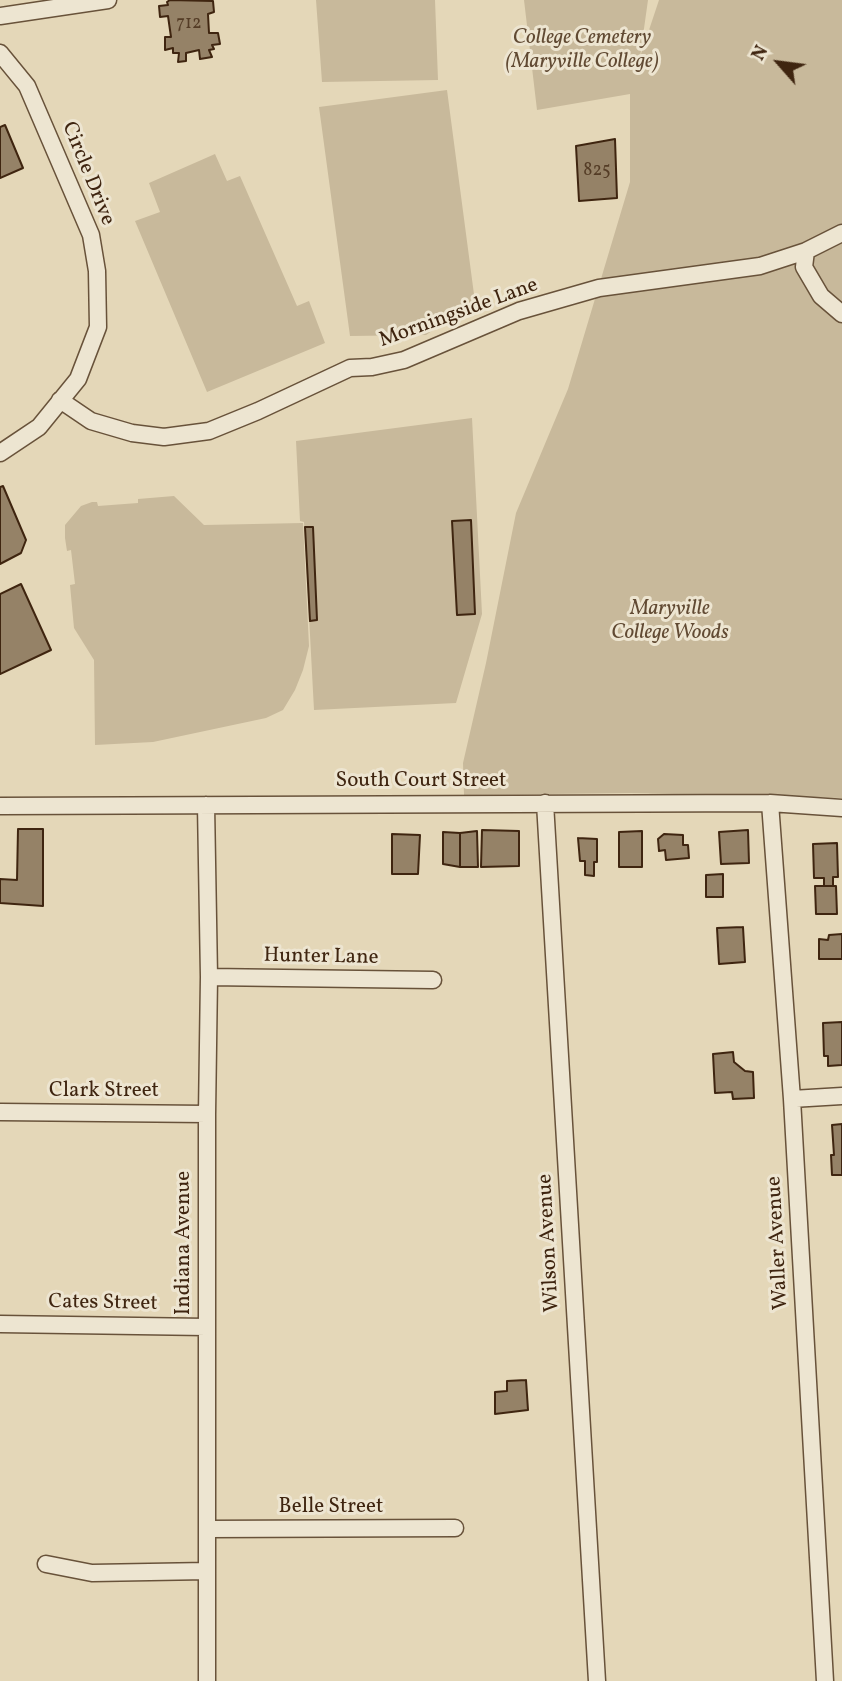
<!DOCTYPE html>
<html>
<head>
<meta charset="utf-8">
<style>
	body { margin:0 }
	#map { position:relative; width:842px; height:1681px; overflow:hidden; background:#e4d7b8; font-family:Vollkorn,serif }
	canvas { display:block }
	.north { position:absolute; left:744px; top:28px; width:70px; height:70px; -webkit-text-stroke:5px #ede5d1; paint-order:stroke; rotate:298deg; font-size:19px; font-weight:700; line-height:28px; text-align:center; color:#3f2510 }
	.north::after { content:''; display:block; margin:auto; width:24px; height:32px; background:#3f2510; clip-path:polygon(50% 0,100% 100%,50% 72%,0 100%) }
</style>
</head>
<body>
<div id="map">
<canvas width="842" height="1681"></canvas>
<div class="north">N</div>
</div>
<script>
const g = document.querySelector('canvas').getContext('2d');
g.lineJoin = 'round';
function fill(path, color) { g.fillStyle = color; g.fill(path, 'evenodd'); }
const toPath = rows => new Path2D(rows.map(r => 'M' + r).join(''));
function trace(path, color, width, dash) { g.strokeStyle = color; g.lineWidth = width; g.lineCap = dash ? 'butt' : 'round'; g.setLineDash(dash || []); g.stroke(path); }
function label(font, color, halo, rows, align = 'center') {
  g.font = font + ' Vollkorn,serif'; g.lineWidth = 6; g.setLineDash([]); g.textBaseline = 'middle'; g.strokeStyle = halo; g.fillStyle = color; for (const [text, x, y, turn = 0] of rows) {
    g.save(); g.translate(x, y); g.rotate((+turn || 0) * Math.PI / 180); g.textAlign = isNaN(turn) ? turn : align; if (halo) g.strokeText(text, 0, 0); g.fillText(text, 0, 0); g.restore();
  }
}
fill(toPath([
	[316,0,435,0,438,80,322,82],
	[524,0,648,0,640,57,659,0,842,0,842,798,631,793,464,795,463,763,486,663,516,513,568,389,630,182,630,94,537,110],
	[447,90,475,302,426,335,350,336,319,107],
	[215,154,227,181,240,176,297,306,309,301,325,343,207,392,135,221,160,212,149,183],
	[472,418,482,614,456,703,314,710,304,522,300,521,296,441],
	[174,496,204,525,303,523,309,646,303,670,295,690,283,710,266,718,153,742,95,745,94,660,74,628,70,585,75,584,71,550,67,551,65,538,65,525,81,506,92,502,97,502,98,506,138,503,138,499]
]), '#c8b99b');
const building = toPath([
	[170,0,213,1,214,12,208,14,209,33,218,33,220,44,212,45,214,49,209,50,212,57,200,59,199,50,186,53,186,61,178,62,179,53,173,53,173,48,165,50,165,37,171,37,168,16,160,17,159,6,168,5,167,2,170,0],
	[5,125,23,168,0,178,0,127,5,125],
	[615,139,617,198,579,201,576,146,615,139],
	[3,486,26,540,21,553,0,564,0,487,3,486],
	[471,520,475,614,457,615,452,521,471,520],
	[305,527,313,527,317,620,310,621,305,527],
	[21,584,51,650,0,674,0,594,21,584],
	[18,829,43,829,43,906,0,903,0,879,17,880,18,829],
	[482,830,519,831,519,866,481,867,482,830],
	[748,830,749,863,721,864,719,832,748,830],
	[477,831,478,867,460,867,460,833,477,831],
	[642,831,642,867,619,867,619,832,642,831],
	[443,832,460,833,460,867,443,864,443,832],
	[392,834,420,835,418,874,392,874,392,834],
	[664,834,683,835,683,845,688,845,689,858,666,860,665,850,659,851,658,839,664,834],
	[578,838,597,839,597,862,594,862,594,876,585,875,585,861,580,861,578,838],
	[837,843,838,877,833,877,833,886,824,886,824,878,814,878,813,844,837,843],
	[723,874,723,897,706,897,706,875,723,874],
	[815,886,836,886,837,914,816,914,815,886],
	[743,927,745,962,719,964,717,928,743,927],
	[842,934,842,959,819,959,819,939,828,940,829,935,842,934],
	[842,1022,842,1065,828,1066,828,1056,824,1056,823,1023,842,1022],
	[733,1052,734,1062,745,1071,753,1072,754,1098,733,1099,732,1092,715,1093,713,1054,733,1052],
	[842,1124,842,1175,832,1175,831,1155,834,1155,832,1125,842,1124],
	[526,1380,528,1410,495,1414,495,1392,507,1391,507,1381,526,1380]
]);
fill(building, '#958267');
trace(building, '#3f2510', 2);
const minor = toPath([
	[0,16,108,0],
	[0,53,27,86,91,235,97,271,98,327,78,379,39,427,0,453],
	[806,251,804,267,821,296,842,314],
	[60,400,91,421,132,433,164,437,209,431,258,411,350,368,372,367,404,360,519,311,599,288,760,266,806,251,842,233],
	[545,803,597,1681],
	[770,803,792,1099,825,1681],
	[206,805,209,977,207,1114,207,1681],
	[0,806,770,803,842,808],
	[209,977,433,980],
	[792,1099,842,1096],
	[0,1112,207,1114],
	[0,1324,206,1327],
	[207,1529,455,1528],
	[46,1564,92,1573,207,1571]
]);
trace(minor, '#68523a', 19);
trace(minor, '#ede5d1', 16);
label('18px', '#543c26', null, [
	["712",189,25],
	["825",597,172]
]);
label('italic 21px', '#614a33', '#ede5d1', [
	["College Cemetery",582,39],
	["(Maryville College)",582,63],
	["Maryville",670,610],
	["College Woods",670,634]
]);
label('21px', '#3f2510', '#ede5d1', [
	["Circle Drive",87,174,68],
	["Morningside Lane",459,314,-20],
	["South Court Street",421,782],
	["Hunter Lane",321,958,1],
	["Clark Street",104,1092],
	["Indiana Avenue",185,1243,-90],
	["Wilson Avenue",550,1243,-93],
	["Waller Avenue",779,1243,-93],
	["Cates Street",103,1304,1],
	["Belle Street",331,1508]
]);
</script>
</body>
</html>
